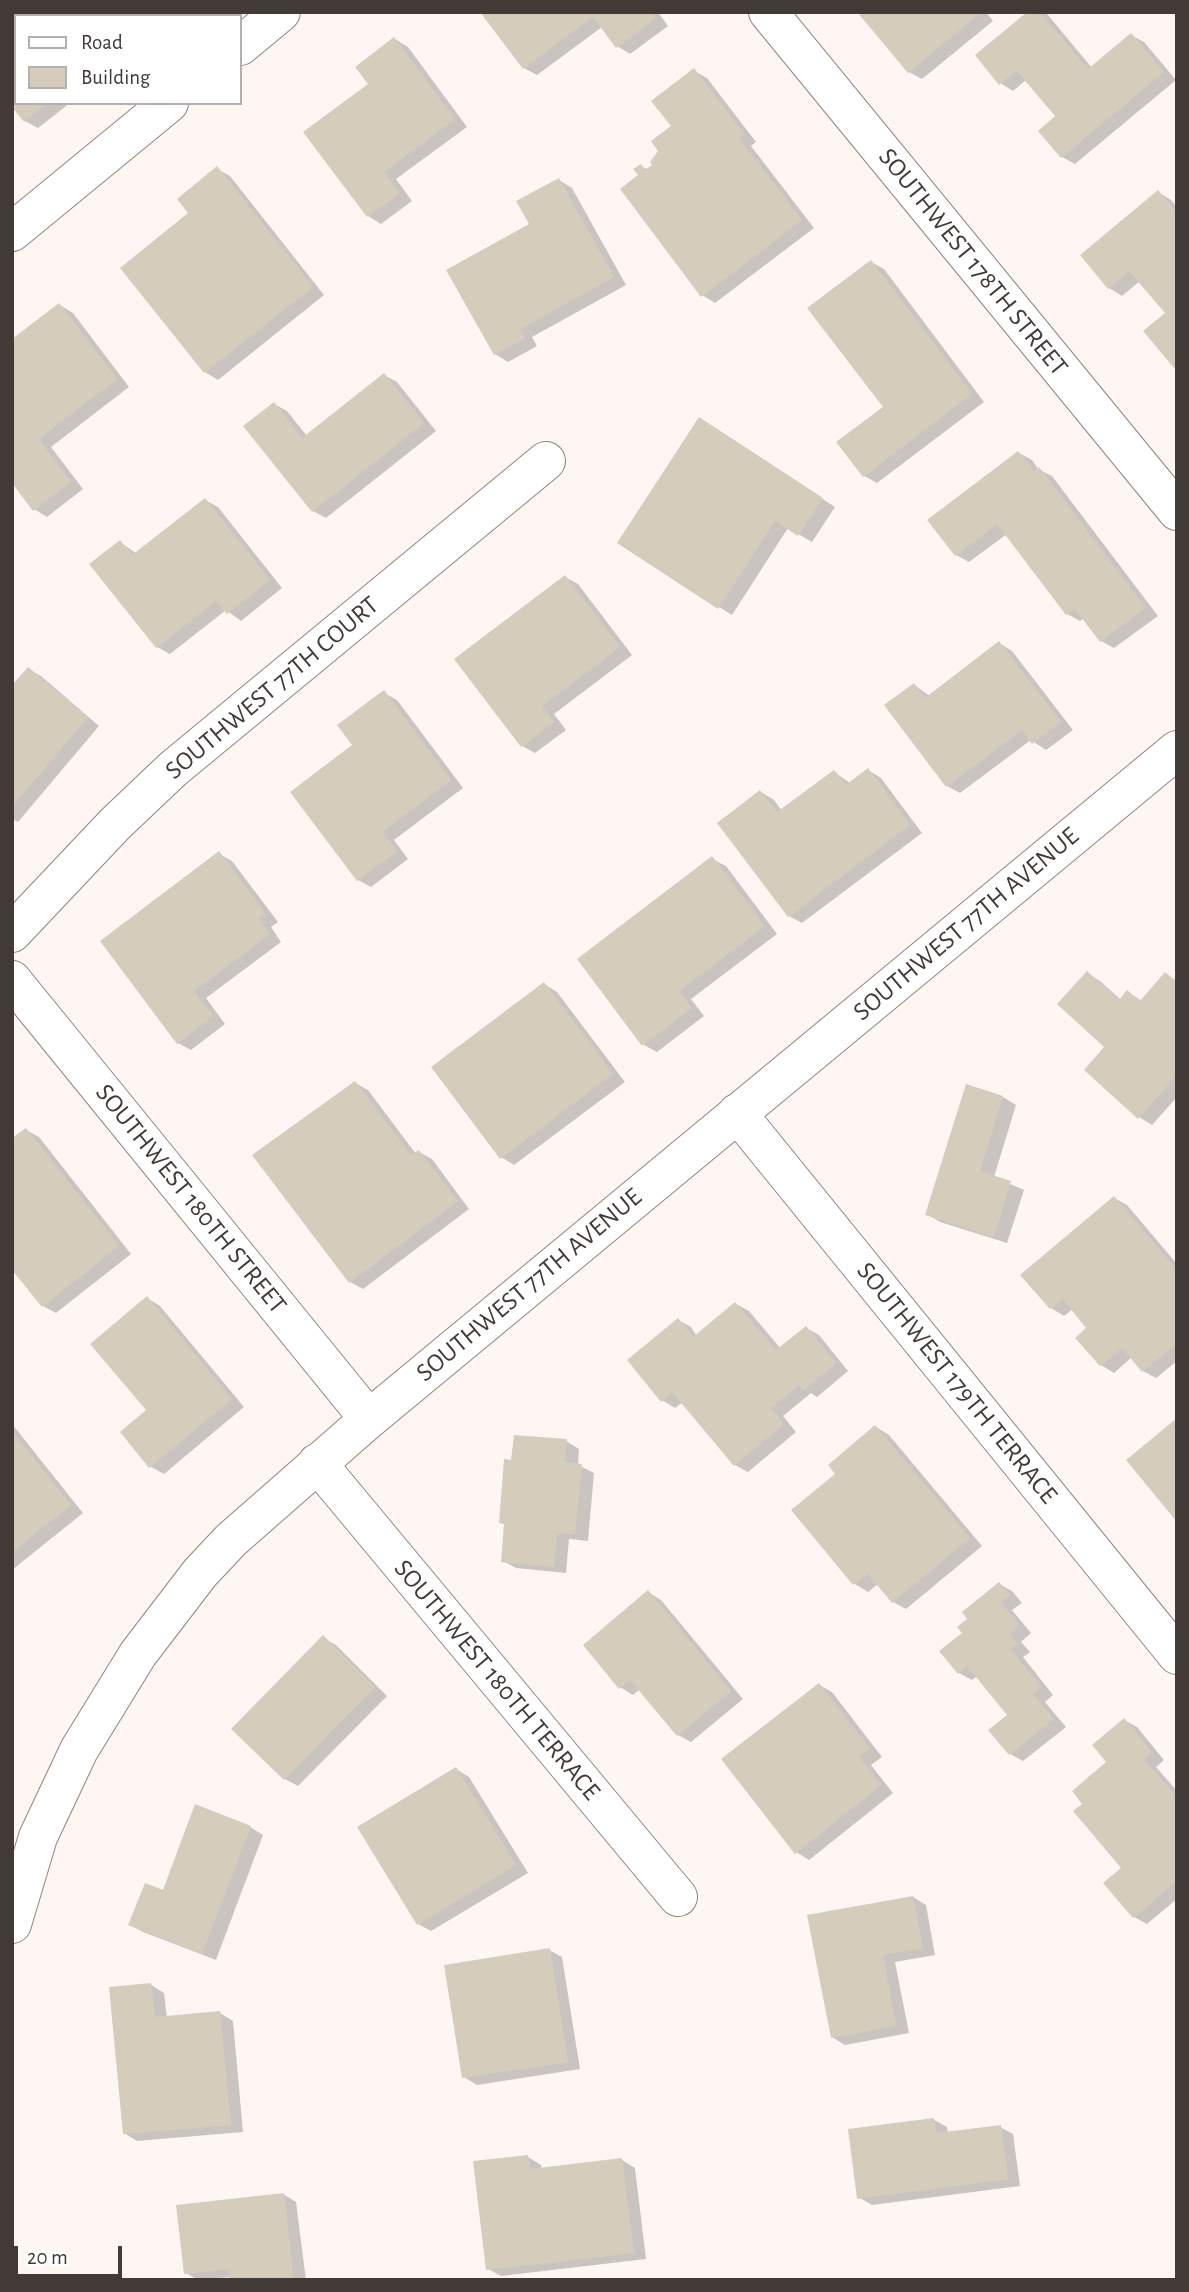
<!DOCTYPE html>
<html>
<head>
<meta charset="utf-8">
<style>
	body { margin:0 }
	#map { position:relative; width:1189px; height:2292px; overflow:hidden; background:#fdf6f2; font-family:"Alegreya Sans",sans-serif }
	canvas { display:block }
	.frame { position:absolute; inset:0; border:14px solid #413a36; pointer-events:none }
	.legend { position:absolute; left:14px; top:14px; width:228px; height:91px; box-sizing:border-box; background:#fff; border:2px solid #b3b0af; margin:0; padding:9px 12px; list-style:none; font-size:21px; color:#413a36 }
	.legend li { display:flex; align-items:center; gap:14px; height:35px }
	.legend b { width:35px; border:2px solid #b3b0af }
	.scale { position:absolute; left:14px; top:2246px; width:108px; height:32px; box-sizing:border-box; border:4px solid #413a36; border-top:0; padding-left:9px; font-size:21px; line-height:24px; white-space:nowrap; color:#413a36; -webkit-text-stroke:5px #fff; paint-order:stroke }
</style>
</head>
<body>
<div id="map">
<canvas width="1189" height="2292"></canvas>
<div class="frame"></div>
<ul class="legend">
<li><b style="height:9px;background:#fff"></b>Road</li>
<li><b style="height:19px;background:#d6ccbc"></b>Building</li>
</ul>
<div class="scale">20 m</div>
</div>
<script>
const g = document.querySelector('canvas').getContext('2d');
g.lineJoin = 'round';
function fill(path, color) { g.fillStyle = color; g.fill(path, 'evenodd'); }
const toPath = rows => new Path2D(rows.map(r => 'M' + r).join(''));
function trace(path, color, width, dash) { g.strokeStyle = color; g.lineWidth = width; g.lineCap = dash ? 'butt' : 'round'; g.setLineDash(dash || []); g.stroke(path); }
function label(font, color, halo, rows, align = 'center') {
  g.font = font + ' "Alegreya Sans",sans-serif'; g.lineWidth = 6; g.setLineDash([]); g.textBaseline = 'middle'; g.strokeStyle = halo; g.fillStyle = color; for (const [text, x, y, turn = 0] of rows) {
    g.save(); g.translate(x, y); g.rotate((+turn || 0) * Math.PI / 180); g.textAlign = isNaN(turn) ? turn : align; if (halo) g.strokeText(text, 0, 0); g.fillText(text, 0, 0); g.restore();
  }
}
fill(toPath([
	[12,12,73,12,75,16,16,16,16,103,70,103,38,128,25,121,12,104],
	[483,12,658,12,668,26,630,54,617,46,602,27,537,75,524,68],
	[859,12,986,12,993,21,922,79,909,72],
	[1029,12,1043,12,1048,15,1092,68,1131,35,1144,42,1176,80,1075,164,1062,157,1058,117,1026,80,1013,91,1000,83],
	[395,39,408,47,467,127,396,179,412,201,381,224,368,216,370,84],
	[694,71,707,78,756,142,751,146,814,228,715,303,702,295,640,175,641,166,648,170,654,165,673,126],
	[217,169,230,176,324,295,218,380,205,372,122,268,191,213],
	[559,180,572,188,626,285,532,337,537,346,508,362,495,354,532,225],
	[1158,192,1171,200,1177,207,1177,367,1167,313,1140,281,1122,296,1109,288,1082,255],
	[871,262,884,269,984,402,877,483,864,476,885,407],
	[60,305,73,313,129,387,51,447,83,489,47,517,34,509,12,480],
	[384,375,397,382,436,431,326,518,313,511,274,404,287,411,307,436],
	[712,427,835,507,812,542,788,528,732,615,719,607],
	[1019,453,1032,460,1038,469,1052,476,1158,616,1114,648,1101,641,1084,618,1080,621,1067,614,1007,534,969,562,956,555],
	[205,500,218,507,282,588,241,621,226,610,170,654,157,647,120,542,137,554],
	[565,577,578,584,632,655,554,714,566,730,535,753,522,746],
	[999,643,1012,651,1073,730,1046,750,1031,740,960,793,947,786,914,685,930,696],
	[28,669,41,676,99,726,18,822,12,819,12,687],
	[384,693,397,700,463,788,394,840,408,859,371,887,358,880,355,746],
	[868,770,881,778,922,833,802,923,789,916,761,792,774,800,782,811,834,772,850,783],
	[219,854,232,861,278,922,271,927,281,942,206,998,225,1024,191,1050,178,1043],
	[712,859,726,866,777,934,691,999,704,1016,657,1052,644,1045],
	[1087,973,1100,981,1121,1000,1128,992,1142,1001,1166,974,1177,981,1177,1097,1152,1125,1139,1117,1107,1047],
	[544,984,557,992,625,1082,514,1165,501,1157],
	[355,1083,368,1090,416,1154,419,1152,432,1159,469,1209,363,1289,350,1282],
	[1003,1097,1016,1105,994,1177,1024,1190,1007,1243,940,1222,927,1214],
	[26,1130,39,1137,131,1254,56,1313,43,1306],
	[1114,1198,1127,1205,1177,1264,1177,1361,1156,1378,1143,1371,1132,1357,1114,1373,1101,1365,1089,1328,1073,1309,1064,1316,1051,1308],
	[147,1298,160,1306,244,1407,164,1474,151,1467,122,1432,148,1410],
	[736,1304,749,1311,781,1349,806,1328,819,1335,848,1371,817,1397,811,1393,783,1416,796,1432,748,1472,735,1465,683,1402,675,1408,662,1400,678,1320,691,1327,697,1336],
	[12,1424,83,1513,12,1570],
	[876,1427,889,1435,982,1546,906,1609,893,1602,878,1584,868,1592,855,1584,793,1510,837,1474],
	[566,1441,579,1449,578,1465,594,1473,588,1541,569,1539,566,1573,516,1568,503,1561,506,1525,501,1522,512,1462],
	[999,1584,1012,1591,1022,1603,1012,1610,1031,1633,1021,1642,1030,1652,1023,1657,1053,1695,1045,1702,1066,1727,1023,1761,1010,1754,1009,1715,977,1676,972,1680,959,1673,964,1633],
	[648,1592,661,1600,743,1699,691,1742,678,1735,640,1689,633,1695,620,1687],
	[323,1638,336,1645,387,1696,298,1786,285,1779],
	[819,1685,832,1692,882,1757,871,1765,893,1793,809,1860,796,1852],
	[1124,1720,1137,1727,1164,1760,1156,1767,1177,1791,1177,1899,1147,1924,1134,1917,1123,1868,1085,1804,1109,1762],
	[456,1769,469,1777,528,1873,431,1931,418,1924],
	[250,1827,263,1835,216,1960,143,1932,130,1925],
	[913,1897,926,1905,935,1955,895,1962,909,2033,845,2045,832,2037],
	[549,1950,562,1957,580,2069,477,2085,464,2077],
	[151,1985,164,1993,167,2018,220,2013,233,2021,243,2132,137,2141,124,2133],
	[934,2120,947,2127,948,2134,1000,2127,1013,2134,1020,2186,872,2205,858,2197],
	[528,2157,541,2165,542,2170,622,2160,635,2168,646,2259,501,2276,488,2269],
	[283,2194,296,2202,306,2280,231,2280,231,2277,198,2280,186,2273]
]), '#0003');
fill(toPath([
	[12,12,67,12,70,16,16,16,16,103,48,103,24,122,12,107],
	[93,12,121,12,124,16,88,16],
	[480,12,652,12,656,18,616,48,593,17,523,69],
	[857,12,981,12,908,73],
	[1027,12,1040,12,1088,69,1131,33,1164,72,1061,158,1038,131,1055,116,1016,70,999,85,975,55],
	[394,37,455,119,384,172,400,193,367,217,303,132,368,84,355,67],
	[694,68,744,134,739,138,802,220,701,297,620,189,638,175,633,169,641,164,645,170,652,165,650,162,658,151,651,141,671,126,651,101],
	[217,166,313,287,204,373,120,268,188,213,177,199],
	[559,178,614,277,520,329,525,338,494,355,446,270,529,224,516,201],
	[1158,190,1177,213,1177,365,1174,368,1143,331,1165,313,1129,271,1108,289,1080,255],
	[871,260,972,394,863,477,836,442,883,407,807,308],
	[59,303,117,379,39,439,71,482,33,511,12,483,12,339],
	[384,373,424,423,312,512,243,426,274,402,302,438],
	[699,417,823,498,798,536,775,521,718,609,617,543],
	[1018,451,1034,471,1039,467,1146,608,1100,642,1075,609,1066,615,997,524,955,556,927,520],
	[205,498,270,580,227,614,216,601,156,648,89,564,120,540,132,555],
	[565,575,620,647,542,706,554,722,521,747,454,659],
	[999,641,1061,722,1032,744,1022,730,946,787,884,705,914,683,925,698],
	[28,667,88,717,12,807,12,685],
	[384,690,451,780,382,832,397,851,357,881,290,792,352,745,337,725],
	[868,768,910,825,788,917,717,823,760,790,777,812,834,770,846,785],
	[219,851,266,914,259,919,270,934,194,991,213,1016,177,1044,100,941],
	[712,856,765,926,679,991,692,1008,642,1046,577,959],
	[1087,971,1119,1000,1127,990,1140,1001,1165,972,1177,982,1177,1075,1138,1119,1084,1070,1104,1047,1057,1004],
	[544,982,613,1074,500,1159,431,1067],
	[355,1081,411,1155,419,1150,458,1201,349,1283,252,1155],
	[966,1084,1003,1096,980,1171,1011,1181,994,1237,925,1215],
	[26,1128,119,1246,42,1307,12,1270,12,1138],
	[1114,1196,1177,1270,1177,1343,1142,1372,1122,1348,1100,1366,1075,1338,1086,1328,1063,1299,1050,1309,1020,1275],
	[147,1296,232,1399,149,1468,120,1432,146,1410,90,1344],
	[735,1302,776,1350,806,1326,836,1363,803,1391,799,1385,771,1408,784,1424,734,1466,672,1392,661,1402,627,1360,678,1318,693,1337],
	[1177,1418,1177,1522,1126,1460],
	[875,1425,970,1538,892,1603,868,1574,853,1585,791,1510,835,1474,828,1465],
	[12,1431,71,1505,12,1552],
	[514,1435,567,1439,565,1462,582,1464,575,1534,557,1533,554,1567,501,1562,504,1524,499,1523,504,1459,511,1460],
	[999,1582,1010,1595,1001,1602,1019,1625,1009,1634,1018,1644,1011,1649,1041,1687,1033,1694,1054,1719,1009,1755,988,1730,1007,1715,967,1666,958,1674,939,1651,962,1633,957,1627,967,1619,962,1612],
	[648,1590,731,1691,677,1736,630,1680,619,1689,583,1645],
	[323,1635,375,1687,284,1780,231,1729],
	[819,1683,870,1749,859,1757,881,1785,795,1854,721,1759],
	[1124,1718,1152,1752,1144,1759,1177,1797,1177,1881,1133,1918,1103,1883,1121,1868,1073,1811,1082,1804,1072,1791,1106,1762,1092,1745],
	[456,1767,516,1865,417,1925,357,1827],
	[195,1804,251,1826,202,1954,128,1925,145,1883,163,1890],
	[913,1896,923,1948,883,1955,896,2026,831,2038,807,1915],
	[550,1948,568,2062,462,2078,444,1965],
	[151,1983,155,2017,220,2011,231,2125,123,2134,109,1987],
	[934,2118,936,2133,1001,2125,1008,2179,857,2199,848,2129],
	[528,2155,530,2169,622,2158,634,2253,486,2270,473,2161],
	[284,2193,294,2280,229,2280,228,2269,184,2274,176,2205]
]), '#d6ccbc');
const minor = toPath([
	[768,12,1177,511],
	[240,46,281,12],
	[12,232,169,103],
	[12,933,115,824,173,769,546,461],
	[12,980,369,1419],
	[737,1113,1177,1655],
	[317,1463,678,1897],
	[12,1924,38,1837,79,1750,138,1654,200,1573,231,1540,369,1419,1177,750]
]);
trace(minor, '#94837b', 40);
trace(minor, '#fff', 38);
label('26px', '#413a36', '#fff', [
	["SOUTHWEST 178TH STREET",973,262,51],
	["SOUTHWEST 77TH COURT",272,688,-40],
	["SOUTHWEST 77TH AVENUE",966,924,-40],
	["SOUTHWEST 180TH STREET",191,1199,51],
	["SOUTHWEST 77TH AVENUE",529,1285,-40],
	["SOUTHWEST 179TH TERRACE",957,1383,51],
	["SOUTHWEST 180TH TERRACE",497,1680,50]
]);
</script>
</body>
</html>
